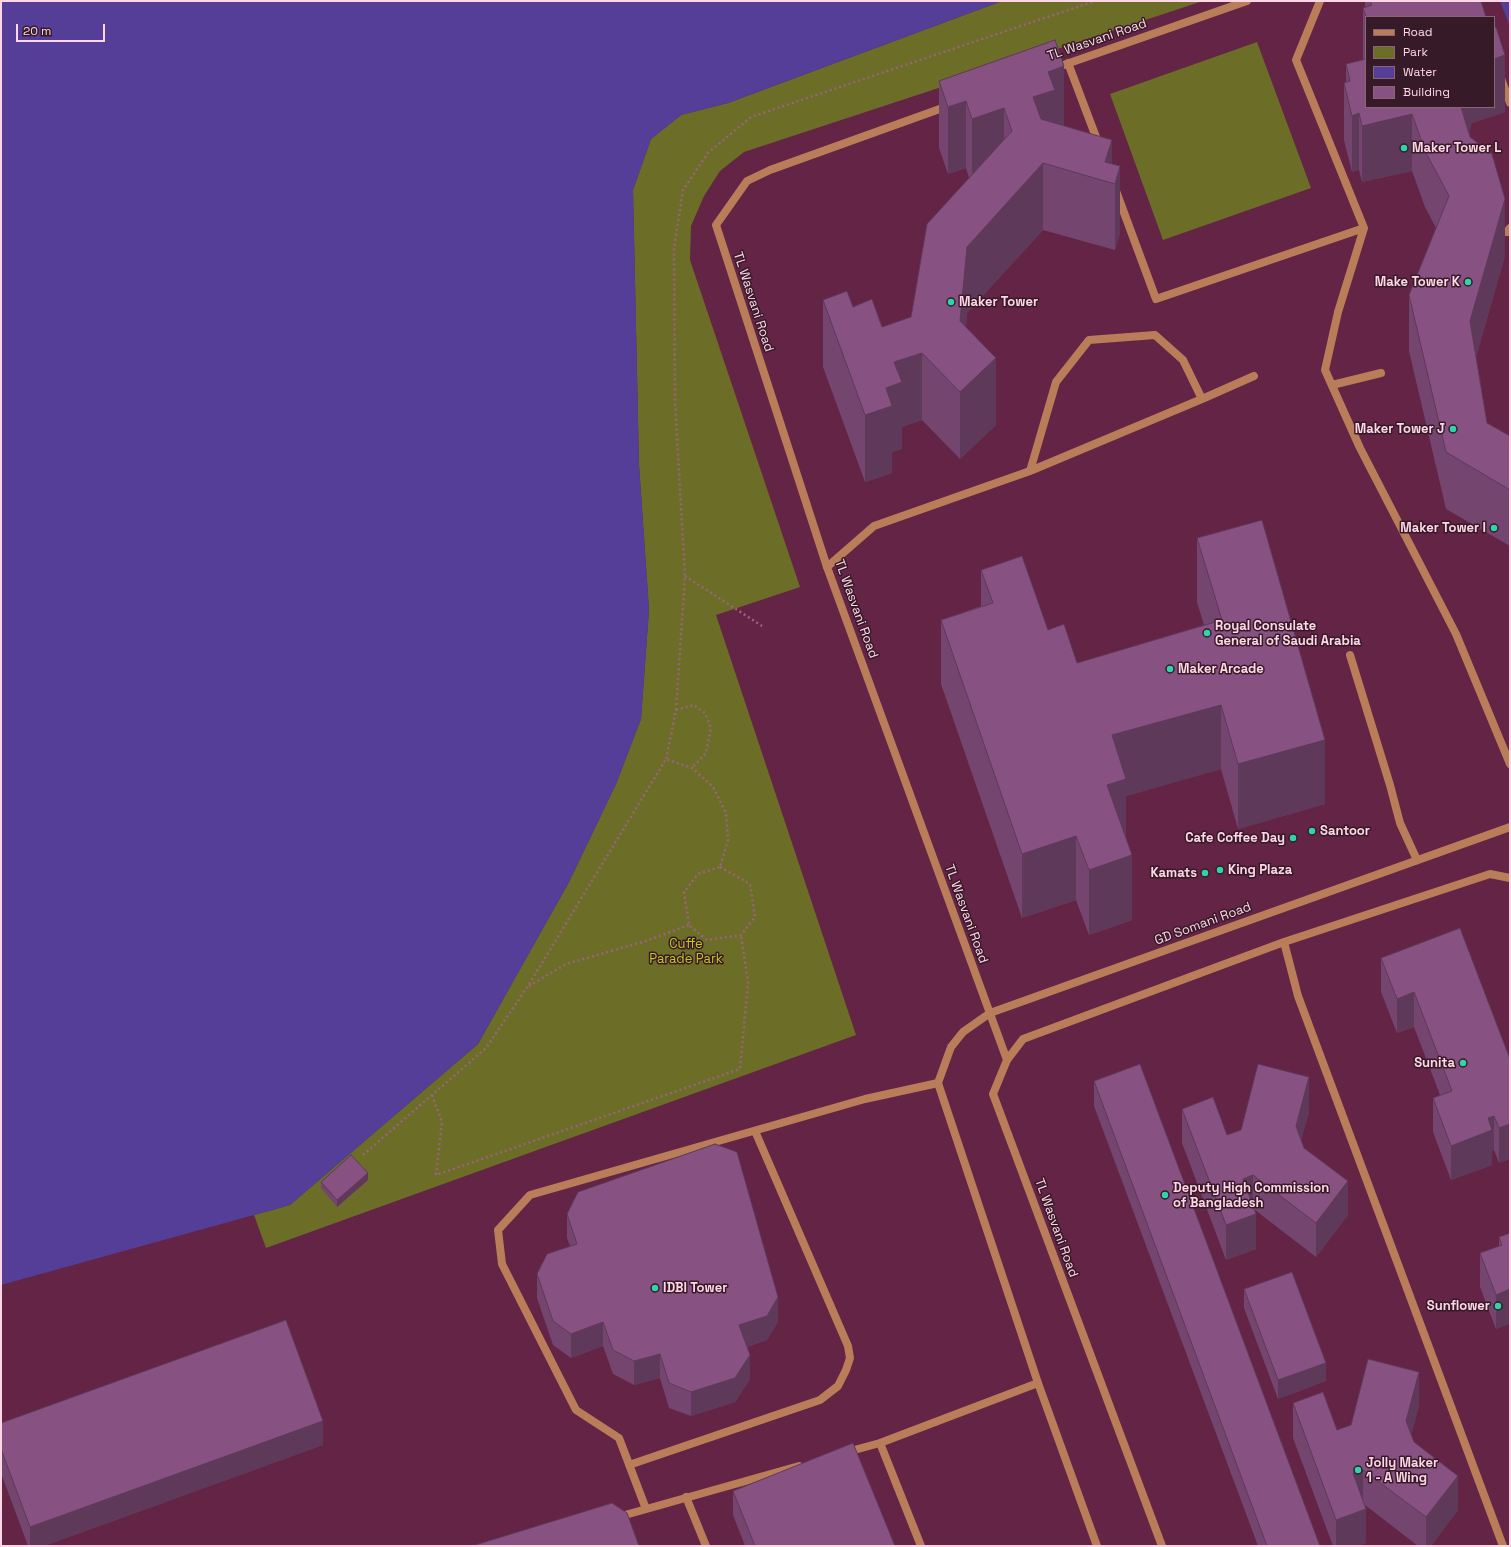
<!DOCTYPE html>
<html>
<head>
<meta charset="utf-8">
<style>
	body { margin:0 }
	#map { position:relative; width:1511px; height:1547px; overflow:hidden; background:#632445; font-family:"Space Grotesk",sans-serif }
	canvas { display:block }
	.frame { position:absolute; inset:0; border:2px solid #fed6e6; pointer-events:none }
	.legend { position:absolute; left:1365px; top:16px; width:130px; height:92px; box-sizing:border-box; background:#371a28; border:1px solid #876574; margin:0; padding:5px 7px; list-style:none; font-size:12px; color:#fed6e6 }
	.legend li { display:flex; align-items:center; gap:8px; height:20px }
	.legend b { width:20px; border:1px solid #876574 }
	.scale { position:absolute; left:16px; top:24px; width:89px; height:18px; box-sizing:border-box; border:2px solid #fed6e6; border-top:0; padding-left:5px; font-size:12px; line-height:14px; white-space:nowrap; color:#fed6e6; -webkit-text-stroke:3px #371a28; paint-order:stroke }
</style>
</head>
<body>
<div id="map">
<canvas width="1511" height="1547"></canvas>
<div class="frame"></div>
<ul class="legend">
<li><b style="height:5px;background:#b97d59"></b>Road</li>
<li><b style="height:11px;background:#6c6e27"></b>Park</li>
<li><b style="height:11px;background:#543e98"></b>Water</li>
<li><b style="height:11px;background:#875181"></b>Building</li>
</ul>
<div class="scale">20 m</div>
</div>
<script>
const g = document.querySelector('canvas').getContext('2d');
g.lineJoin = 'round';
function fill(path, color) { g.fillStyle = color; g.fill(path, 'evenodd'); }
const toPath = rows => new Path2D(rows.map(r => 'M' + r).join(''));
function trace(path, color, width, dash) { g.strokeStyle = color; g.lineWidth = width; g.lineCap = dash ? 'butt' : 'round'; g.setLineDash(dash || []); g.stroke(path); }
function label(font, color, halo, rows, align = 'center') {
  g.font = font + ' "Space Grotesk",sans-serif'; g.lineWidth = 3; g.setLineDash([]); g.textBaseline = 'middle'; g.strokeStyle = halo; g.fillStyle = color; for (const [text, x, y, turn = 0] of rows) {
    g.save(); g.translate(x, y); g.rotate((+turn || 0) * Math.PI / 180); g.textAlign = isNaN(turn) ? turn : align; if (halo) g.strokeText(text, 0, 0); g.fillText(text, 0, 0); g.restore();
  }
}
fill(toPath([
	[1002,1,1203,1,744,152,720,171,704,196,691,226,690,260,800,587,716,615,856,1035,266,1248,254,1215,290,1205,478,1044,569,882,616,784,641,719,649,610,639,465,633,190,651,139,681,115,728,103],
	[1257,42,1311,188,1163,240,1110,94]
]), '#6c6e27');
fill(toPath([
	[1,1,1002,1,728,103,681,115,651,139,633,190,639,465,649,610,641,719,616,784,569,882,478,1044,290,1205,1,1285],
	[1500,1,1510,1,1510,27]
]), '#543e98');
trace(toPath([
	[685,576,762,626],
	[676,710,694,705,705,713,711,728,706,753,692,768],
	[666,759,676,710,685,576,675,403,674,248,683,190,708,153,751,117,1095,1],
	[720,867,750,884,755,917,741,935,707,940,689,925,684,892,698,874,720,867],
	[529,986,566,964,646,941,689,925],
	[432,1095,442,1122,436,1175,740,1069,748,983,741,935],
	[363,1155,486,1048,528,986,666,759,692,768,713,787,726,813,728,840,720,867]
]), '#9a637e', 2.5, [2, 3]);
trace(toPath([
	[1320,1,1296,60,1364,228,1338,312,1325,370,1360,448,1456,634,1510,764],
	[1068,63,1099,145],
	[1116,191,1156,299,1364,228],
	[1507,232,1510,228],
	[1332,385,1381,373],
	[1202,399,1254,376],
	[827,567,874,526,1030,471,1056,382,1089,340,1155,335,1183,360,1202,399,1030,471],
	[1350,655,1390,785,1400,823,1417,860],
	[880,1443,921,1546],
	[847,1452,880,1443,1038,1383],
	[629,1465,820,1400,838,1386,846,1370,850,1358,848,1346,755,1131],
	[686,1497,706,1546],
	[646,1509,619,1438,576,1410,502,1264,498,1230,530,1195,865,1099,938,1083],
	[618,1517,799,1466]
]), '#b97d59', 8);
trace(toPath([
	[1494,59,1510,103],
	[1055,68,1247,1],
	[948,106,770,170,747,181,716,225,827,567,1007,1060],
	[1284,942,1298,996,1503,1546],
	[1097,1546,1038,1383,938,1083,951,1047,963,1032,990,1013,1510,827],
	[1162,1546,993,1094,1007,1060,1023,1039,1284,942,1490,874,1510,878]
]), '#b97d59', 8);
fill(toPath([
	[1365,1,1481,1,1486,17,1366,17,1366,107,1505,112,1472,123,1469,131,1505,256,1476,357,1487,423,1510,436,1510,546,1446,509,1409,351,1409,295,1436,228,1425,207,1412,171,1362,182,1359,170,1352,172,1344,140,1344,83,1346,82,1346,64,1363,60,1363,8,1365,8],
	[939,81,1064,126,1112,164,1120,166,1120,233,1115,250,1043,230,967,313,966,327,996,425,960,459,922,420,902,427,902,449,892,452,892,473,865,482,823,367,823,300,853,307,882,327,911,317,969,178,966,168,948,174,939,148],
	[1197,538,1325,804,1238,829,1221,769,1126,796,1126,837,1132,920,1089,935,1076,900,1022,918,941,684,941,620,981,606,981,570,1048,630,1077,663,1204,625,1197,602],
	[1381,958,1510,1059,1510,1159,1499,1163,1494,1150,1492,1151,1492,1165,1451,1180,1433,1132,1433,1098,1440,1095,1414,1027,1397,1033,1381,992],
	[1094,1081,1320,1546,1258,1546,1094,1106],
	[1182,1109,1227,1135,1309,1112,1301,1140,1304,1148,1348,1215,1316,1257,1255,1210,1256,1249,1226,1260,1182,1143],
	[368,1180,337,1207,321,1188,321,1182],
	[567,1214,778,1322,767,1340,747,1347,750,1379,735,1402,691,1416,669,1408,660,1378,634,1385,613,1374,603,1346,571,1358,553,1345,537,1298,537,1274,570,1246,567,1238],
	[1510,1233,1510,1360,1509,1357,1509,1324,1496,1329,1480,1287,1480,1253,1499,1246,1499,1237],
	[1244,1289,1326,1381,1278,1399,1244,1308],
	[1293,1403,1337,1430,1419,1406,1411,1435,1414,1442,1458,1510,1431,1546,1418,1546,1365,1505,1366,1543,1358,1546,1333,1546,1293,1438],
	[1,1423,323,1445,44,1546,28,1546,1,1473],
	[733,1491,895,1546,745,1546,733,1515]
]), '#74466f');
fill(toPath([
	[1505,55,1505,112,1472,123,1459,157,1459,107,1494,107,1494,59],
	[1064,66,1064,133,1055,157,1033,97,1048,72],
	[966,101,966,168,948,174,948,107],
	[1004,108,1004,175,972,186,972,119],
	[1359,113,1359,170,1352,172,1352,116],
	[1412,114,1412,171,1362,182,1362,126],
	[1112,140,1112,183,1105,162],
	[1043,163,1043,230,967,313,960,388,960,321,967,247],
	[1120,166,1120,233,1115,250,1115,184],
	[1505,199,1505,256,1470,378,1470,321],
	[922,353,922,420,902,427,902,449,892,452,892,473,865,482,865,415,886,388,894,362],
	[996,358,996,425,960,459,960,392],
	[1221,705,1221,769,1126,796,1126,843,1107,785,1112,735],
	[1325,740,1325,804,1238,829,1238,764],
	[1076,836,1076,900,1022,918,1022,854],
	[1132,855,1132,920,1089,935,1089,870],
	[1414,992,1414,1027,1397,1033,1397,999],
	[1309,1077,1309,1112,1296,1160,1296,1126],
	[1494,1116,1494,1150,1492,1151,1492,1165,1451,1180,1451,1146,1488,1118],
	[1510,1124,1510,1159,1499,1163,1499,1128],
	[368,1173,368,1180,337,1207,337,1200],
	[1253,1175,1253,1209,1243,1179],
	[1348,1181,1348,1215,1316,1257,1316,1223],
	[1256,1214,1256,1249,1226,1260,1226,1225],
	[1510,1289,1510,1324,1509,1322,1509,1324,1496,1329,1496,1295],
	[778,1297,778,1322,767,1340,739,1350,739,1325],
	[603,1322,603,1346,571,1358,571,1334],
	[660,1354,660,1378,634,1385,634,1361],
	[750,1355,750,1379,735,1402,691,1416,691,1392],
	[1326,1363,1326,1381,1278,1399,1278,1380],
	[1419,1372,1419,1406,1406,1455,1406,1421],
	[323,1421,323,1445,44,1546,30,1546,30,1527],
	[1363,1470,1363,1504,1353,1473],
	[1458,1476,1458,1510,1431,1546,1426,1546,1426,1517],
	[1366,1509,1366,1543,1358,1546,1336,1546,1336,1520]
]), '#5e395a');
const building = toPath([
	[1370,1,1481,1,1486,17,1366,17,1363,8,1372,5,1370,1],
	[1494,27,1496,27,1505,55,1494,59,1494,27],
	[1055,40,1064,66,1048,72,1055,90,1033,97,1041,119,1112,140,1105,162,1120,166,1115,184,1043,163,967,247,960,321,996,358,960,392,922,353,894,362,902,382,886,388,892,406,865,415,823,300,847,291,853,307,872,299,882,327,911,317,927,224,1012,131,1004,108,972,119,966,101,948,107,939,81,1055,40],
	[1366,59,1366,107,1461,107,1470,137,1492,154,1505,199,1470,321,1487,423,1510,436,1510,490,1446,452,1409,295,1449,196,1425,151,1412,114,1362,126,1359,113,1352,116,1344,83,1350,81,1346,64,1366,59],
	[1262,520,1325,740,1238,764,1221,705,1112,735,1126,779,1107,785,1132,855,1089,870,1076,836,1022,854,941,620,993,603,981,570,1022,556,1048,630,1064,624,1077,663,1222,620,1197,538,1262,520],
	[1460,928,1510,1059,1510,1124,1499,1128,1494,1116,1488,1118,1492,1130,1451,1146,1433,1098,1452,1091,1414,992,1397,999,1381,958,1460,928],
	[1140,1064,1320,1546,1267,1546,1094,1081,1140,1064],
	[1258,1064,1309,1077,1296,1126,1304,1148,1348,1181,1316,1223,1253,1175,1243,1179,1256,1214,1226,1225,1182,1109,1213,1097,1227,1135,1241,1130,1258,1064],
	[715,1144,737,1152,778,1297,767,1316,739,1325,750,1355,735,1378,691,1392,669,1383,660,1354,634,1361,613,1350,603,1322,571,1334,553,1321,537,1274,547,1254,577,1244,567,1214,578,1192,715,1144],
	[351,1155,368,1173,337,1200,321,1182,351,1155],
	[1510,1233,1510,1289,1496,1295,1480,1253,1502,1245,1499,1237,1510,1233],
	[1292,1272,1326,1363,1278,1380,1244,1289,1292,1272],
	[286,1320,323,1421,30,1527,1,1449,1,1423,286,1320],
	[1368,1359,1419,1372,1406,1421,1414,1442,1458,1476,1426,1517,1363,1470,1353,1473,1366,1509,1336,1520,1293,1403,1323,1392,1337,1430,1351,1425,1368,1359],
	[853,1443,895,1546,755,1546,733,1491,853,1443],
	[612,1503,627,1513,639,1546,472,1546,612,1503]
]);
fill(building, '#875181');
trace(building, '#5e395a', 1);
for (const [x, y, r, color] of [
	[1404,148,4,"#2dd5ab"],
	[1468,282,4,"#2dd5ab"],
	[951,302,4,"#2dd5ab"],
	[1453,429,4,"#2dd5ab"],
	[1494,528,4,"#2dd5ab"],
	[1207,633,4,"#2dd5ab"],
	[1170,669,4,"#2dd5ab"],
	[1312,831,4,"#2dd5ab"],
	[1293,838,4,"#2dd5ab"],
	[1220,870,4,"#2dd5ab"],
	[1205,873,4,"#2dd5ab"],
	[1463,1063,4,"#2dd5ab"],
	[1165,1195,4,"#2dd5ab"],
	[655,1288,4,"#2dd5ab"],
	[1498,1306,4,"#2dd5ab"],
	[1358,1470,4,"#2dd5ab"]
]) { const dot = new Path2D(); dot.arc(x, y, r, 0, 2 * Math.PI); g.fillStyle = color; g.fill(dot); trace(dot, '#371a28', 1.5); }
label('13px', '#fed6e6', '#371a28', [
	["TL Wasvani Road",1097,40,-19],
	["TL Wasvani Road",753,302,72],
	["TL Wasvani Road",856,609,70],
	["TL Wasvani Road",966,914,70],
	["GD Somani Road",1203,924,-20],
	["TL Wasvani Road",1056,1228,70]
]);
label('bold 13px', '#fed6e6', '#371a28', [
	["Maker Tower L",1412,148],
	["Make Tower K",1460,282,"right"],
	["Maker Tower",959,302],
	["Maker Tower J",1445,429,"right"],
	["Maker Tower I",1486,528,"right"],
	["Royal Consulate",1215,626],
	["General of Saudi Arabia",1215,641],
	["Maker Arcade",1178,669],
	["Santoor",1320,831],
	["Cafe Coffee Day",1285,838,"right"],
	["King Plaza",1228,870],
	["Kamats",1197,873,"right"],
	["Sunita",1455,1063,"right"],
	["Deputy High Commission",1173,1188],
	["of Bangladesh",1173,1203],
	["IDBI Tower",663,1288],
	["Sunflower",1490,1306,"right"],
	["Jolly Maker",1366,1463],
	["1 - A Wing",1366,1478]
], 'left');
label('13px', '#c4c71a', '#371a28', [
	["Cuffe",686,944],
	["Parade Park",686,959]
]);
</script>
</body>
</html>
